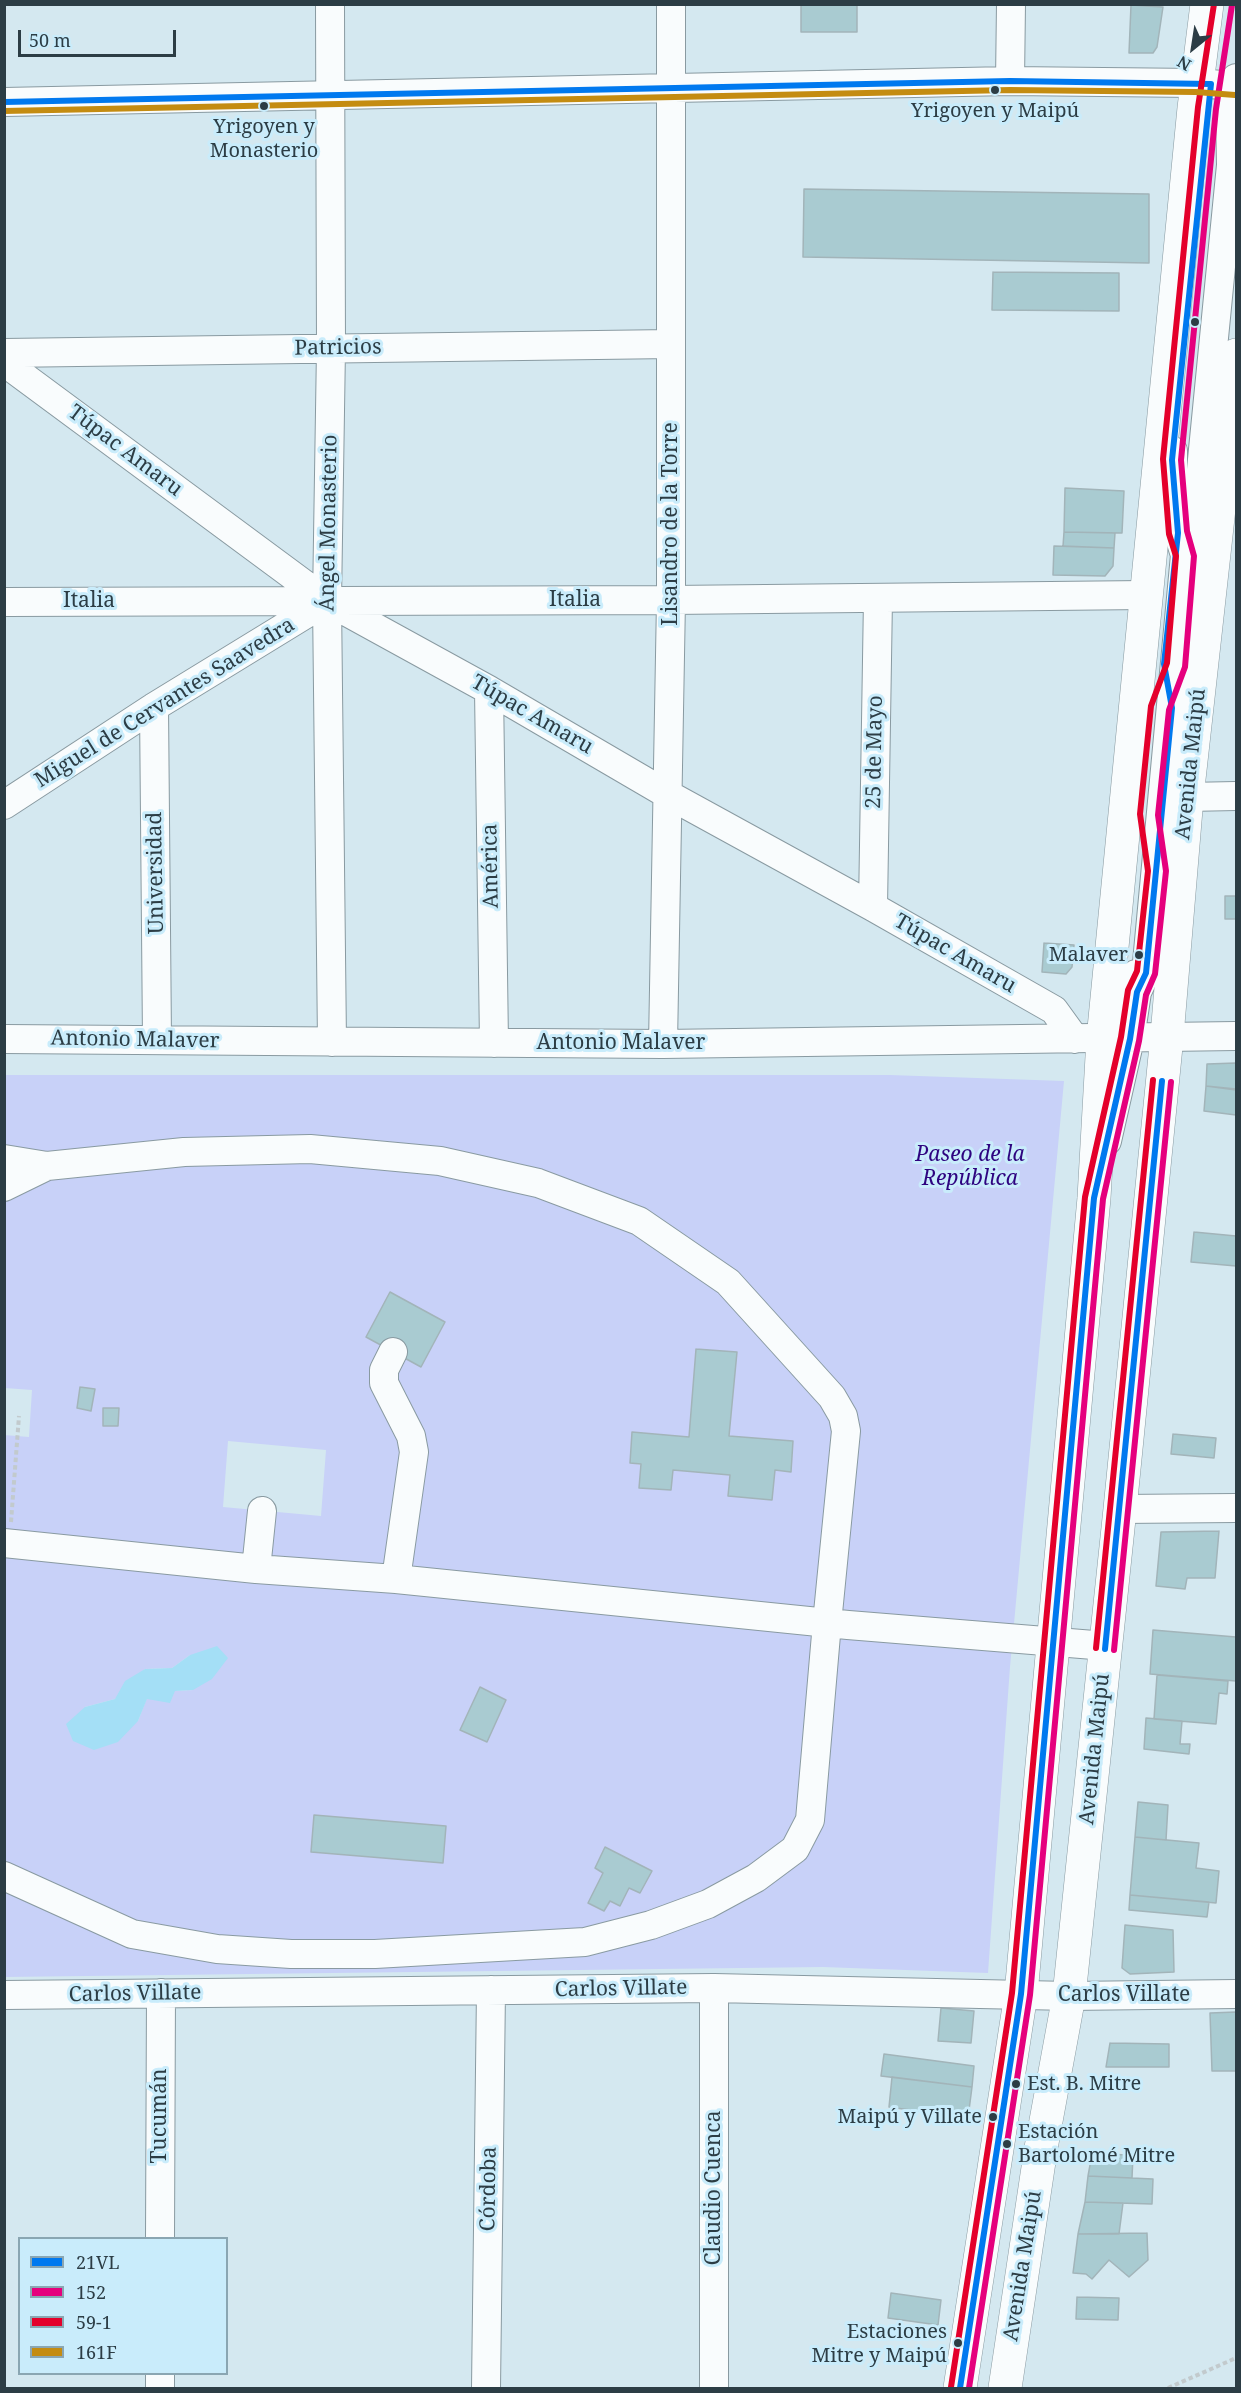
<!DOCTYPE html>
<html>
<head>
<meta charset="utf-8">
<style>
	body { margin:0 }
	#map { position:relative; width:1241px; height:2393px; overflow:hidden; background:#d4e8f0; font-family:"Noto Serif",serif }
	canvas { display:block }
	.frame { position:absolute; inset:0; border:6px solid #2c3d45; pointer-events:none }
	.legend { position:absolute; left:18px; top:2237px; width:210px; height:138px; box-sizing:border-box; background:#c9ecfb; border:2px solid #8aa6b2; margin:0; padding:8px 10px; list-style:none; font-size:18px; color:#2c3d45 }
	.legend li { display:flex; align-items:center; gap:12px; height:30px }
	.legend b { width:30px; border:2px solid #8aa6b2 }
	.north { position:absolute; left:1163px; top:18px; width:60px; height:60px; -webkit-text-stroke:4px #c9ecfb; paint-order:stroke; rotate:210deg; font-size:16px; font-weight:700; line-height:24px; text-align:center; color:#2c3d45 }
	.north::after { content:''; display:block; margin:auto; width:21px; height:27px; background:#2c3d45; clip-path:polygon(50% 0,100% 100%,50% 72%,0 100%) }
	.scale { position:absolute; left:18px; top:30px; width:158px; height:27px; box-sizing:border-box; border:3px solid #2c3d45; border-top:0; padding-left:8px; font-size:18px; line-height:21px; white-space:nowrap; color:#2c3d45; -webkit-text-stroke:4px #c9ecfb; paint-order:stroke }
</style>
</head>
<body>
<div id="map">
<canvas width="1241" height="2393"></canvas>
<div class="frame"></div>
<ul class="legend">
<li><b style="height:8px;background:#0079ef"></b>21VL</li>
<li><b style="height:8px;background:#e5007d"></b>152</li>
<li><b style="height:8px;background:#e4002b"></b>59-1</li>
<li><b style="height:8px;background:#c48c11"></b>161F</li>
</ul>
<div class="north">N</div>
<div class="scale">50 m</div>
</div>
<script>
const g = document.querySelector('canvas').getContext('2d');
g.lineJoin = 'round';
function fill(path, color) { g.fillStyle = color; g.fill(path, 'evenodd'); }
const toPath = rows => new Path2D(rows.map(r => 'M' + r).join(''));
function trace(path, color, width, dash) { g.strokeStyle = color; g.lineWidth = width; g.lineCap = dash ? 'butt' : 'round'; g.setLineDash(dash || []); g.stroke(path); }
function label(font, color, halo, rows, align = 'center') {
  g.font = font + ' "Noto Serif",serif'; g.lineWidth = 6; g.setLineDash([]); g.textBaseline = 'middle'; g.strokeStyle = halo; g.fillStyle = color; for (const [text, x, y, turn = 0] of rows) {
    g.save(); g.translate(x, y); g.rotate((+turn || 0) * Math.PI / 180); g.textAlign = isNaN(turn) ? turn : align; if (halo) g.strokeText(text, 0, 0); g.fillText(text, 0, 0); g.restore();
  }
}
fill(toPath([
	[5,1075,890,1075,1064,1081,1010,1667,988,1973,823,1967,5,1977,4,1435,29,1437,32,1390,5,1388],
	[390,1293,445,1322,421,1367,366,1337],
	[697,1349,737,1353,729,1436,793,1442,791,1471,775,1470,772,1500,730,1475,673,1470,630,1463,633,1432,689,1437],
	[80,1387,94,1390,91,1411,77,1408],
	[103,1408,119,1408,118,1426,103,1426],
	[228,1441,326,1450,321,1516,223,1507],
	[190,1655,193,1690,175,1691,147,1698,138,1721,85,1707,115,1699,145,1669,172,1668],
	[480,1687,506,1700,486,1742,460,1730],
	[314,1816,446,1826,443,1863,311,1852],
	[606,1847,651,1871,640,1893,629,1888,620,1906,610,1901,604,1911,588,1903,603,1873,595,1868]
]), '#c8d1f8');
fill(toPath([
	[217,1646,228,1658,212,1679,193,1690,175,1691,170,1703,147,1699,138,1721,118,1742,94,1750,73,1741,66,1724,85,1707,115,1699,125,1681,145,1669,172,1668,190,1655]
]), '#a4dff6');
const building = toPath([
	[801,4,857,4,857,32,801,32,801,4],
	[1131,5,1163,7,1157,47,1153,53,1129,53,1131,5],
	[804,189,1149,194,1149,263,803,257,804,189],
	[993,272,1119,273,1119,311,992,310,993,272],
	[1065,488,1124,491,1122,533,1064,532,1065,488],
	[1064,532,1115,533,1114,548,1063,546,1064,532],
	[1054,546,1114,548,1113,566,1105,576,1053,575,1054,546],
	[1225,896,1236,896,1236,919,1225,919,1225,896],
	[1044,943,1074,945,1072,967,1066,974,1042,972,1044,943],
	[1236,1063,1236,1089,1206,1086,1207,1064,1236,1063],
	[1206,1086,1236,1090,1236,1115,1204,1111,1206,1086],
	[1194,1232,1236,1236,1236,1266,1191,1262,1194,1232],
	[390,1292,445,1322,421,1367,366,1337,390,1292],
	[696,1349,737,1352,729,1436,793,1441,791,1472,775,1470,772,1500,728,1496,730,1475,673,1470,671,1490,639,1488,641,1464,630,1463,632,1432,689,1437,696,1349],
	[80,1387,95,1389,91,1411,77,1408,80,1387],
	[103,1408,119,1408,118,1426,103,1426,103,1408],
	[1173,1434,1216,1438,1214,1458,1171,1454,1173,1434],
	[1219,1531,1215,1578,1187,1578,1185,1589,1156,1586,1161,1532,1219,1531],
	[1153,1630,1236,1637,1236,1681,1150,1674,1153,1630],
	[1157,1675,1228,1681,1227,1694,1219,1693,1216,1724,1154,1719,1157,1675],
	[480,1687,506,1700,487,1742,460,1730,480,1687],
	[1146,1718,1182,1721,1180,1744,1190,1744,1189,1754,1144,1749,1146,1718],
	[1138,1802,1168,1805,1166,1840,1135,1837,1138,1802],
	[314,1815,446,1826,443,1863,311,1852,314,1815],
	[1135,1837,1199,1843,1196,1868,1219,1871,1216,1903,1130,1895,1135,1837],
	[605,1847,652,1871,640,1893,629,1888,620,1906,610,1901,604,1911,588,1903,603,1873,595,1868,605,1847],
	[1130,1895,1209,1902,1207,1917,1129,1910,1130,1895],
	[1125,1925,1173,1930,1174,1972,1130,1974,1122,1968,1125,1925],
	[941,2008,974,2011,971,2043,938,2041,941,2008],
	[1236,2012,1236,2071,1212,2071,1210,2013,1236,2012],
	[1110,2043,1169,2044,1169,2067,1106,2067,1110,2043],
	[884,2054,974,2066,972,2087,881,2076,884,2054],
	[892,2077,972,2087,968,2118,889,2107,892,2077],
	[1092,2154,1133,2155,1132,2178,1088,2176,1092,2154],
	[1088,2176,1153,2179,1152,2204,1085,2202,1088,2176],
	[1085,2202,1123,2203,1119,2234,1078,2234,1085,2202],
	[1147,2233,1148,2260,1129,2277,1109,2260,1092,2279,1086,2274,1073,2273,1078,2234,1147,2233],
	[891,2293,941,2300,938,2325,888,2318,891,2293],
	[1077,2297,1119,2298,1118,2320,1076,2319,1077,2297]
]);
fill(building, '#a9cbd1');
trace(building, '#a2b4b9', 1.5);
const minor = toPath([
	[330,4,331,348,327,601,332,1042],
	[1010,81,1011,4],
	[4,102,1010,81,1196,83,1236,86],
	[4,353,671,344],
	[4,362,327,601,489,690,667,794,873,907,1054,1010,1075,1039],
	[1200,563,1201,534,1199,490,1231,165,1230,111,1236,78],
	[4,602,671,600,1145,595],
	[489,690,494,1043],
	[154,707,157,1040],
	[1188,777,1187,797,1236,796],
	[4,805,154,707,327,601],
	[873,907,878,598],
	[1137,992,1146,973,1185,555,1178,533,1173,487,1173,451],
	[4,1039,663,1044,1236,1036],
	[663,1044,671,600,671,4],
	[1107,1141,1130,1039,1137,992,1136,974],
	[4,1159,47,1166],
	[4,1187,47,1166,184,1152,310,1149,440,1161,538,1183,639,1221,728,1282,832,1397,843,1416,846,1431,827,1623,810,1820,795,1849,756,1878,708,1904,651,1925,585,1942,375,1954,291,1954,217,1949,132,1934,4,1876],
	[393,1352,384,1370,384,1383,411,1436,414,1452,396,1579],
	[1120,1509,1236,1508],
	[4,1543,256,1569,396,1579,848,1625,1106,1646],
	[256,1569,262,1511],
	[4,1995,714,1988,1069,1996,1236,1994],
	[160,2238,161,1993],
	[160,2388,160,2374],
	[486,2388,491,1990],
	[714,2388,714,1988]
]);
const major = toPath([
	[960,2388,1021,1994,1094,1198,1103,1039,1194,108,1207,4],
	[1005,2388,1041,2148,1069,1996,1120,1509,1167,1036,1187,797,1236,355]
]);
trace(minor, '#899aa1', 30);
trace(major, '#899aa1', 34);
trace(toPath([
	[11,1522,19,1416],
	[1168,2388,1236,2358]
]), '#c2cacd', 4, [4.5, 3]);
trace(minor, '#f9fcfd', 28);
trace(major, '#f9fcfd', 33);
trace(toPath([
	[4,102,1010,81,1211,84,1172,460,1178,533,1164,664,1172,708,1146,973,1137,992,1130,1039,1094,1198,1021,1994,960,2388],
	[1105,1649,1162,1081]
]), '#0079ef', 6);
trace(toPath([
	[1114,1650,1171,1082],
	[969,2388,1030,1995,1103,1199,1139,1041,1146,995,1155,974,1166,871,1158,815,1169,710,1185,667,1194,556,1187,531,1181,460,1216,109,1232,5]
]), '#e5007d', 6);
trace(toPath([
	[1096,1648,1153,1080],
	[951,2387,1012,1993,1085,1197,1121,1037,1128,990,1137,971,1148,871,1140,814,1151,706,1167,663,1176,556,1169,534,1163,459,1198,107,1214,4]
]), '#e4002b', 6);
trace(toPath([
	[4,111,1010,90,1196,92,1235,95]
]), '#c48c11', 6);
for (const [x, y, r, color] of [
	[995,90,5,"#2c3d45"],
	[264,106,5,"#2c3d45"],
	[1195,322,5,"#2c3d45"],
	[1139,955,5,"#2c3d45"],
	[1016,2084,5,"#2c3d45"],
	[993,2117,5,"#2c3d45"],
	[1007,2144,5,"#2c3d45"],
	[958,2343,5,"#2c3d45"]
]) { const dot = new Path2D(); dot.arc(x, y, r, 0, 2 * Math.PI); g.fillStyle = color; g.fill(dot); trace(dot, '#c9ecfb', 2); }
label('20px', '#2c3d45', '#c9ecfb', [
	["Yrigoyen y Maipú",995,111,"center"],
	["Yrigoyen y",264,127,"center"],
	["Monasterio",264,151,"center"],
	["Malaver",1128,955],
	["Est. B. Mitre",1027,2084,"left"],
	["Maipú y Villate",982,2117],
	["Estación",1018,2132,"left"],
	["Bartolomé Mitre",1018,2156,"left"],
	["Estaciones",947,2332],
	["Mitre y Maipú",947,2356]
], 'right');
label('21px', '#2c3d45', '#c9ecfb', [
	["Patricios",338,348,-1],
	["Túpac Amaru",125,451,37],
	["Ángel Monasterio",329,523,-89],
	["Lisandro de la Torre",671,524,-90],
	["Italia",575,600],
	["Italia",89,601],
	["Miguel de Cervantes Saavedra",165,703,-32],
	["Túpac Amaru",532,715,30],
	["25 de Mayo",875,752,-89],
	["Avenida Maipú",1191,764,-84],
	["América",491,866,-91],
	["Universidad",156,873,-91],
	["Túpac Amaru",955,954,30],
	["Antonio Malaver",135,1040,1],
	["Antonio Malaver",621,1043],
	["Avenida Maipú",1095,1749,-84],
	["Carlos Villate",621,1989,-1],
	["Carlos Villate",135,1994,-1],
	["Carlos Villate",1124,1995],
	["Tucumán",160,2116,-90],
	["Claudio Cuenca",714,2188,-90],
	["Córdoba",489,2189,-89],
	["Avenida Maipú",1023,2266,-81]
]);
label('italic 21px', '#2e0480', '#c9ecfb', [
	["Paseo de la",970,1155],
	["República",970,1179]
]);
</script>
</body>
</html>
